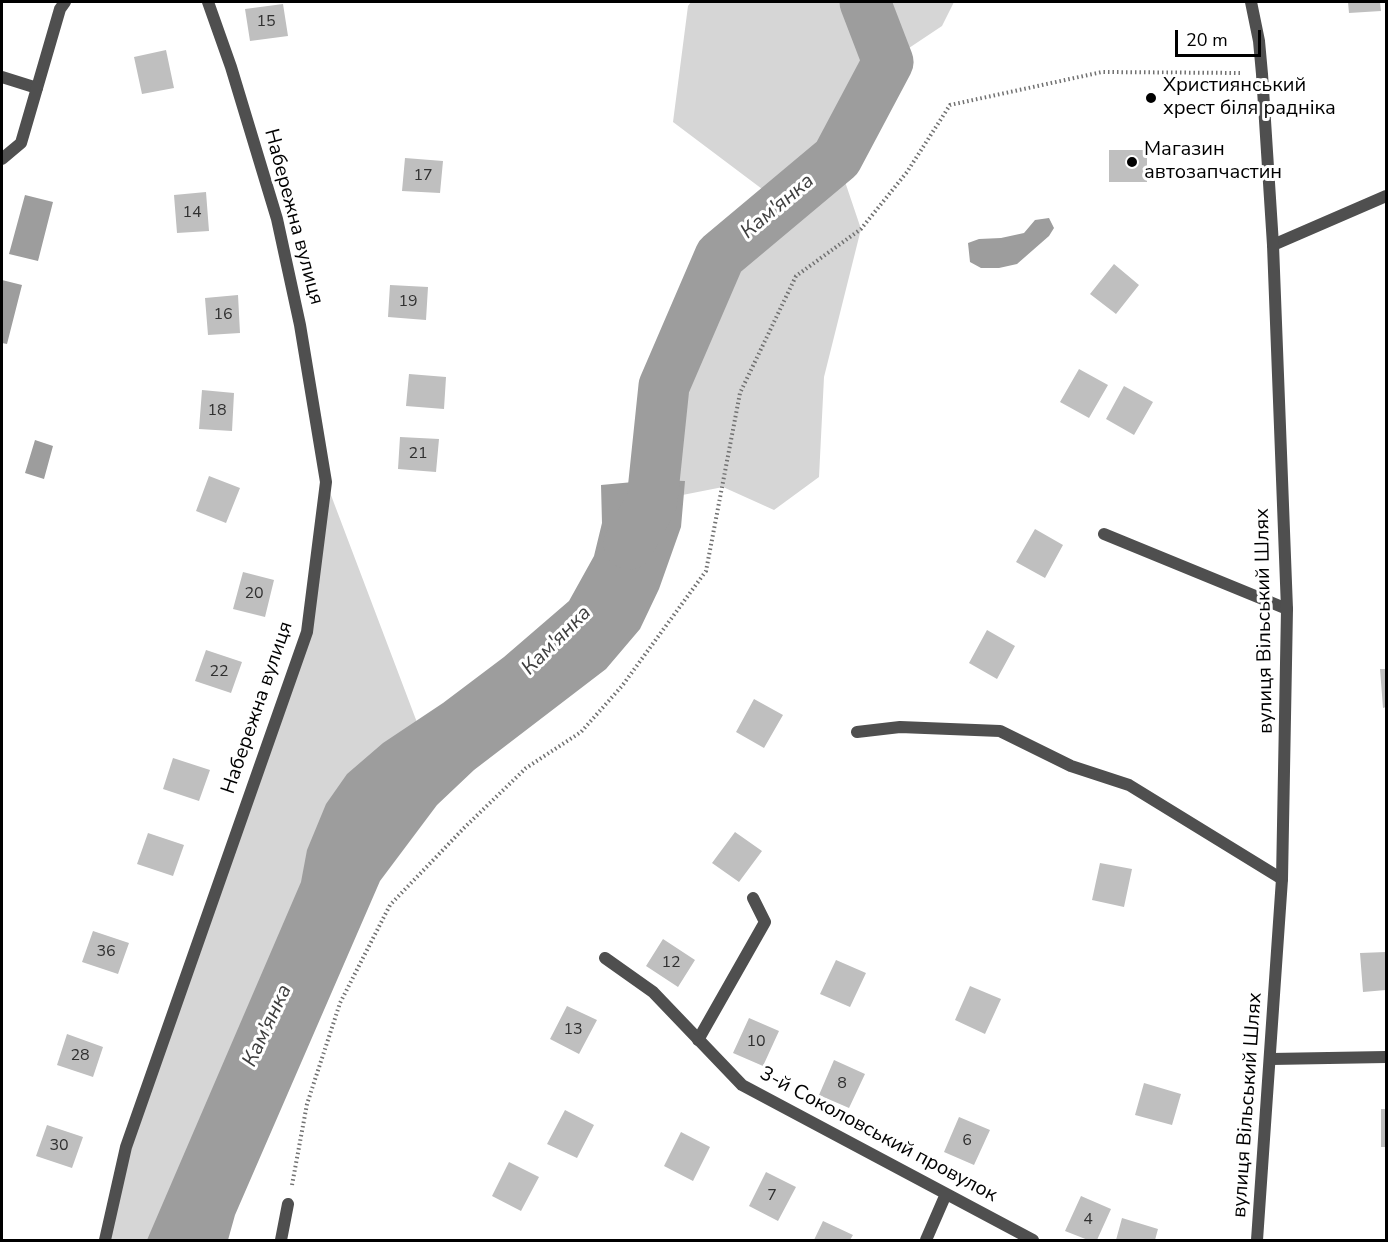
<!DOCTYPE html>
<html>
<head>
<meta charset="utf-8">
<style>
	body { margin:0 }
	#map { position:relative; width:1388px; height:1242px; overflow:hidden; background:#fff; font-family:"Nunito Sans",sans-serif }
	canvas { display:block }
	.frame { position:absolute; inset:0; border:3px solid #000; pointer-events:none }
	.scale { position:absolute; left:1175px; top:30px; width:86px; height:27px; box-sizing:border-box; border:3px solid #000; border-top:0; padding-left:8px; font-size:18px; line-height:21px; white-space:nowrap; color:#000; -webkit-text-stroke:4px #fff; paint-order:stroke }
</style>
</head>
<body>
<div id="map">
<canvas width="1388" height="1242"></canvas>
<div class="frame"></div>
<div class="scale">20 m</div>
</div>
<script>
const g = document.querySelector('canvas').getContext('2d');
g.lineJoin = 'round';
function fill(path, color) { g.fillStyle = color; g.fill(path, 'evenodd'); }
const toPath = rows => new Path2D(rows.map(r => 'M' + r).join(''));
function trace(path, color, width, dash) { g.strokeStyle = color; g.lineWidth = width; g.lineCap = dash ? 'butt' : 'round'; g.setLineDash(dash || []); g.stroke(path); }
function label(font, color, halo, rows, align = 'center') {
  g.font = font + ' "Nunito Sans",sans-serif'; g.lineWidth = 6; g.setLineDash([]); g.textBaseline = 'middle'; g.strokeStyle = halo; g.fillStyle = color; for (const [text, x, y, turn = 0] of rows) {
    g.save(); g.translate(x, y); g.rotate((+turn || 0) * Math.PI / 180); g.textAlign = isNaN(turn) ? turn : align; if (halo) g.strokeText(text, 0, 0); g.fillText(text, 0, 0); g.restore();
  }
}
fill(toPath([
	[691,2,954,2,942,26,888,62,837,158,861,229,824,377,819,477,774,510,723,487,652,501,664,386,720,256,782,204,673,122,688,6],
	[326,482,432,762,179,1240,105,1240,126,1147,307,632]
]), '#d6d6d6');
fill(toPath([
	[25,195,53,202,38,261,9,254],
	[1049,218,1054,228,1049,236,1017,264,999,268,981,268,970,262,968,243,979,239,1001,238,1024,233,1035,220],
	[2,280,22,285,7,344,2,343],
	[35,440,53,446,44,479,25,473],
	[655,480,685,481,681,527,659,589,640,629,606,669,474,770,437,805,380,881,235,1215,228,1240,147,1240,301,882,307,850,326,804,347,774,383,743,443,703,504,657,569,601,594,556,602,523,601,485]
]), '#9d9d9d');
trace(toPath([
	[629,544,652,501,664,386,720,256,837,158,888,62,865,2]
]), '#9d9d9d', 51);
fill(toPath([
	[1348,2,1380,2,1381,11,1349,13],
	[283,4,288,36,250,41,245,9],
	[166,50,174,88,142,94,134,57],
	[1109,150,1147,150,1147,182,1109,182],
	[405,158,443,161,440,193,402,191],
	[206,192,209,231,177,233,174,195],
	[1114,264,1139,285,1116,314,1090,294],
	[390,285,428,287,426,320,388,317],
	[238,295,240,333,208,335,205,298],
	[1079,369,1108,385,1089,418,1060,402],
	[409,374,446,377,444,409,406,406],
	[1124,386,1153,402,1134,435,1106,419],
	[202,390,234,393,232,431,199,429],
	[400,437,439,439,436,472,398,469],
	[209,476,240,488,226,523,196,511],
	[1035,529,1063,545,1045,578,1016,562],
	[243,572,274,580,265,617,233,609],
	[987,630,1015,646,997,679,969,663],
	[206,650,242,662,231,693,195,681],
	[1380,669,1386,669,1386,707,1383,708],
	[754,699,783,715,764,748,736,732],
	[173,758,210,770,199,801,163,789],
	[735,832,762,851,739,882,712,863],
	[148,833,184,845,173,876,137,864],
	[1100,863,1132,869,1124,907,1092,900],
	[93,931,129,943,118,974,82,962],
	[663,939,695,960,678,987,646,966],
	[1386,952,1386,990,1363,992,1360,953],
	[836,960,866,973,850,1007,820,994],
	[970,986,1001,999,985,1034,955,1020],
	[567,1006,597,1020,579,1054,550,1039],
	[749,1018,779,1031,763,1066,733,1053],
	[67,1034,103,1047,93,1077,57,1065],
	[834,1060,865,1074,849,1108,819,1095],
	[1144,1083,1181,1094,1172,1125,1135,1115],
	[1381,1109,1386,1109,1386,1147,1381,1147],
	[565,1110,594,1125,577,1158,547,1144],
	[959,1117,990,1130,974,1165,944,1152],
	[47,1125,83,1137,72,1168,36,1156],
	[681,1132,710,1147,693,1181,664,1166],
	[509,1162,539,1177,521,1211,492,1196],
	[766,1172,796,1187,778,1221,749,1206],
	[1081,1196,1111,1209,1097,1240,1088,1240,1065,1231],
	[1122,1218,1158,1229,1155,1240,1116,1240],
	[823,1221,853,1235,850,1240,814,1240]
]), '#bfbfbf');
trace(toPath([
	[292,1185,307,1104,340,1003,390,905,464,828,526,768,581,732,622,686,706,571,740,393,796,276,861,229,907,172,950,105,1102,72,1241,73]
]), '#717171', 4, [1.5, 3]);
trace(toPath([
	[2,77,37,88],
	[1273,245,1386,196],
	[1104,534,1287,609],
	[857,732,900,727,1000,731,1071,766,1129,785,1282,879],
	[698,1040,765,922,753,898],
	[1271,1059,1386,1057],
	[281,1240,288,1204]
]), '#4f4f4f', 12);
trace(toPath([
	[2,159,21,143,60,9,65,2],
	[605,958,653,992,742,1085,1033,1240],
	[105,1240,126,1147,307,632,326,482,300,325,277,219,231,67,208,2],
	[926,1240,946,1194]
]), '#4f4f4f', 12);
trace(toPath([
	[1251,2,1259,41,1262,74,1273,245,1287,609,1282,879,1257,1240]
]), '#4f4f4f', 12);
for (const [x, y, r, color] of [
	[1151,98,6,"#000"],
	[1132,162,6,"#000"]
]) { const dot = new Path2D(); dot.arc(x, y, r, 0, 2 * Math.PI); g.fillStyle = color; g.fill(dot); trace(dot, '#fff', 2); }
label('16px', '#303030', null, [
	["15",266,22],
	["17",423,176],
	["14",192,213],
	["19",408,302],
	["16",223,315],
	["18",217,411],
	["21",418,454],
	["20",254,594],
	["22",219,672],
	["36",106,952],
	["12",671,963],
	["13",573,1030],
	["10",756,1042],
	["28",80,1056],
	["8",842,1084],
	["6",967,1141],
	["30",59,1146],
	["7",772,1196],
	["4",1088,1220]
]);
label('20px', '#000', '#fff', [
	["Християнський",1163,86],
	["хрест біля радніка",1163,109],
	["Магазин",1144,150],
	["автозапчастин",1144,173]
], 'left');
label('20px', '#000', '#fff', [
	["Набережна вулиця",293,217,75],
	["вулиця Вільський Шлях",1265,621,-91],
	["Набережна вулиця",258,708,-71],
	["вулиця Вільський Шлях",1248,1105,-86],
	["3-й Соколовський провулок",878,1135,28]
]);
label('italic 21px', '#3e3e3e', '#fff', [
	["Кам'янка",778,207,-40],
	["Кам'янка",557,641,-45],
	["Кам'янка",268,1026,-65]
]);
</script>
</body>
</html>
